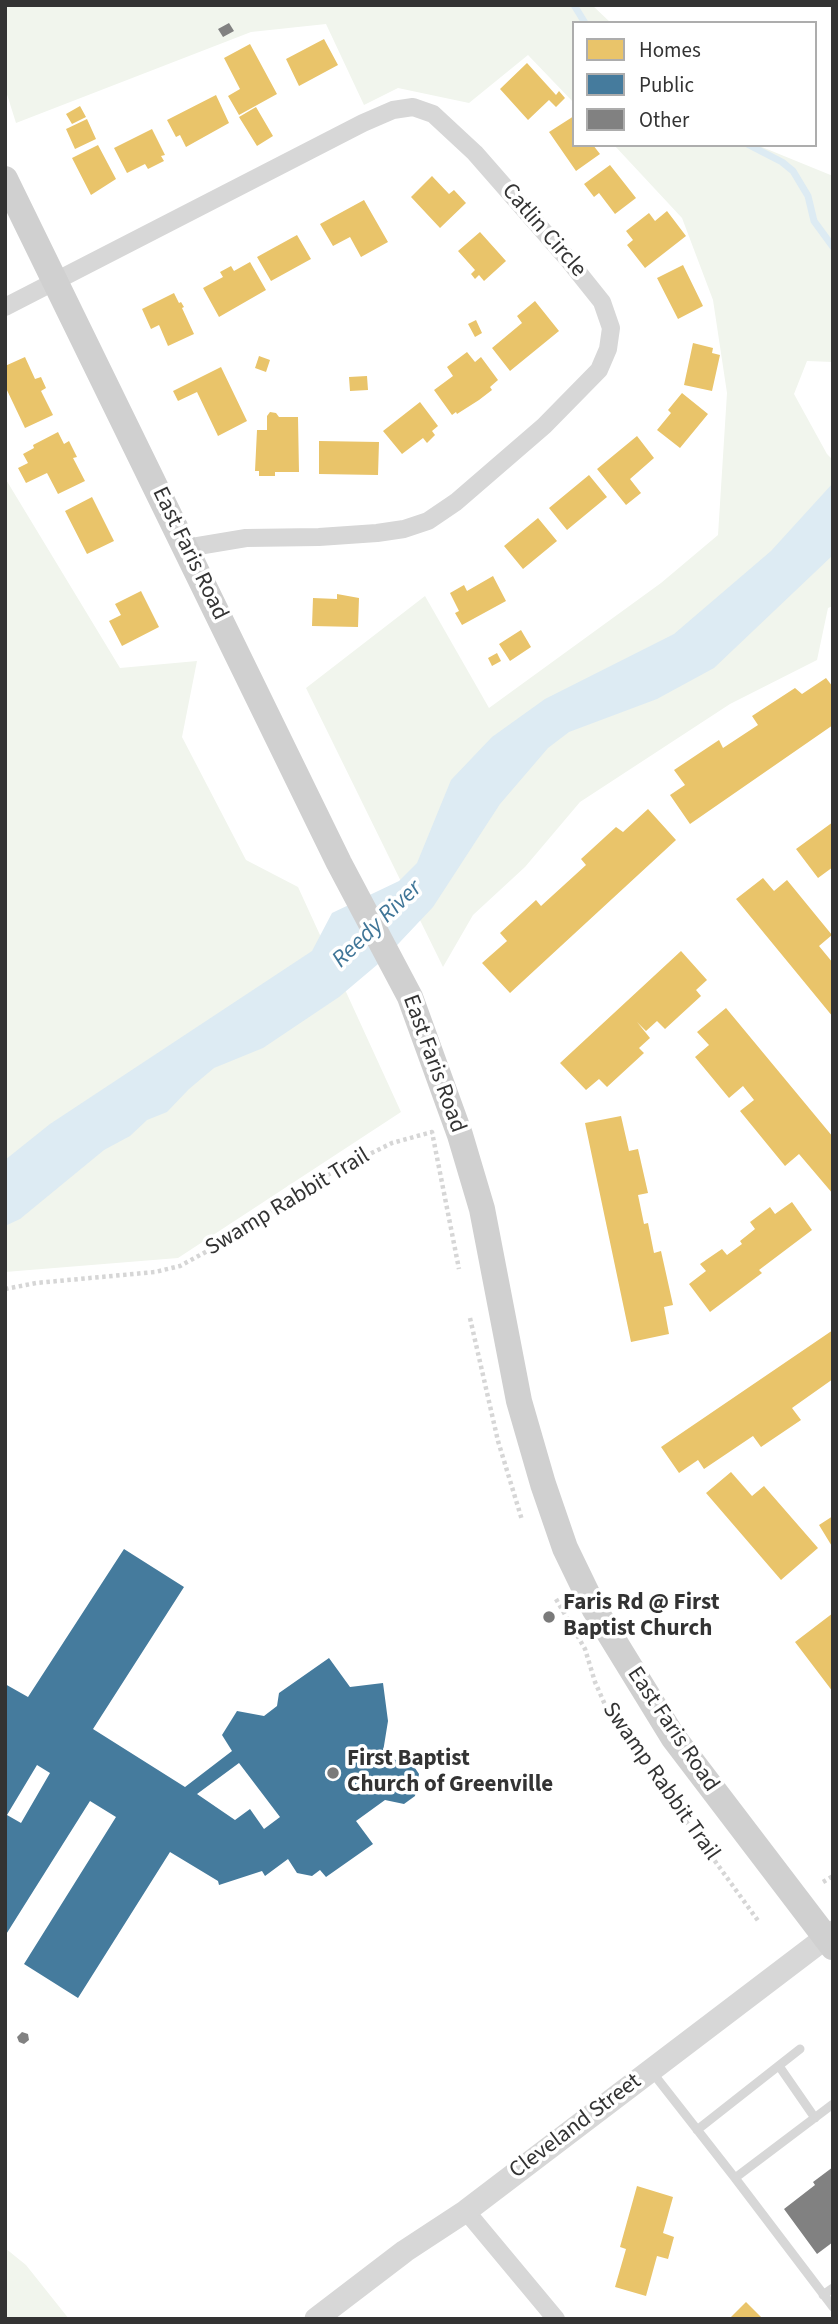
<!DOCTYPE html>
<html>
<head>
<meta charset="utf-8">
<style>
	body { margin:0 }
	#map { position:relative; width:838px; height:2324px; overflow:hidden; background:#fff; font-family:"Source Sans 3",sans-serif }
	canvas { display:block }
	.frame { position:absolute; inset:0; border:7px solid #333; pointer-events:none }
	.legend { position:absolute; left:572px; top:21px; width:245px; height:126px; box-sizing:border-box; background:#fff; border:2px solid #adadad; margin:0; padding:9px 12px; list-style:none; font-size:21px; color:#333 }
	.legend li { display:flex; align-items:center; gap:14px; height:35px }
	.legend b { width:35px; border:2px solid #adadad }
</style>
</head>
<body>
<div id="map">
<canvas width="838" height="2324"></canvas>
<div class="frame"></div>
<ul class="legend">
<li><b style="height:19px;background:#e9c46a"></b>Homes</li>
<li><b style="height:19px;background:#457b9d"></b>Public</li>
<li><b style="height:19px;background:#818181"></b>Other</li>
</ul>
</div>
<script>
const g = document.querySelector('canvas').getContext('2d');
g.lineJoin = 'round';
function fill(path, color) { g.fillStyle = color; g.fill(path, 'evenodd'); }
const toPath = rows => new Path2D(rows.map(r => 'M' + r).join(''));
function trace(path, color, width, dash) { g.strokeStyle = color; g.lineWidth = width; g.lineCap = dash ? 'butt' : 'round'; g.setLineDash(dash || []); g.stroke(path); }
function label(font, color, halo, rows, align = 'center') {
  g.font = font + ' "Source Sans 3",sans-serif'; g.lineWidth = 7; g.setLineDash([]); g.textBaseline = 'middle'; g.strokeStyle = halo; g.fillStyle = color; for (const [text, x, y, turn = 0] of rows) {
    g.save(); g.translate(x, y); g.rotate((+turn || 0) * Math.PI / 180); g.textAlign = isNaN(turn) ? turn : align; if (halo) g.strokeText(text, 0, 0); g.fillText(text, 0, 0); g.restore();
  }
}
fill(toPath([
	[5,5,592,5,611,23,574,23,574,103,528,55,469,103,398,88,364,105,326,24,251,32,16,123,5,88],
	[614,145,757,145,833,176,833,362,807,361,794,394,827,454,833,460,833,606,828,608,817,660,730,704,580,802,525,867,473,915,443,967,306,688,425,596,489,708,661,583,718,535,727,393,713,300,682,218],
	[5,478,120,668,197,661,182,737,246,860,298,887,401,1112,178,1258,5,1272],
	[5,2248,26,2265,69,2319,5,2319]
]), '#f1f5ed');
fill(toPath([
	[833,483,833,555,714,668,657,699,569,732,548,748,500,804,433,907,384,959,339,997,263,1048,214,1068,189,1089,167,1112,147,1120,130,1136,104,1150,20,1219,5,1226,5,1160,50,1124,312,951,332,913,399,881,417,863,451,780,492,737,545,699,674,634,771,551]
]), '#ddebf3');
fill(toPath([
	[324,39,338,65,299,86,286,59],
	[250,44,277,94,239,115,228,96,240,89,224,58],
	[527,63,556,95,559,91,565,98,556,107,549,100,528,120,500,89],
	[216,95,229,123,186,147,180,135,176,137,167,120],
	[80,106,86,117,72,124,66,114],
	[256,107,273,136,257,146,239,117],
	[574,116,574,145,593,145,600,154,576,171,549,132],
	[87,119,96,139,75,149,66,129],
	[152,129,165,155,161,156,164,161,148,169,145,164,127,173,114,148],
	[98,145,116,179,91,195,72,158],
	[610,165,636,198,615,214,599,193,594,197,584,184],
	[432,176,449,194,454,190,466,203,440,228,411,197],
	[364,200,388,242,361,257,350,237,333,246,320,224],
	[667,211,686,236,645,268,627,245,633,240,626,231,649,213,655,221],
	[480,232,506,261,484,281,479,275,475,279,471,274,475,270,458,251],
	[297,235,311,259,271,281,257,257],
	[250,262,266,290,219,317,203,288,223,277,220,272,231,266,234,271],
	[683,265,703,306,678,319,657,278],
	[174,293,179,303,181,302,184,307,182,308,194,334,168,346,159,325,151,329,142,309],
	[535,301,559,331,510,371,492,348,522,323,517,316],
	[476,320,482,333,475,337,468,324],
	[693,343,713,348,712,353,720,355,712,391,684,385],
	[467,352,475,362,481,357,498,380,490,387,492,390,479,400,457,414,456,412,452,415,434,390,453,376,447,367],
	[259,356,270,360,266,372,255,368],
	[25,357,35,379,41,377,46,388,41,391,53,415,25,428,5,386,5,366],
	[221,367,247,421,218,436,197,392,178,401,173,391],
	[367,376,368,390,350,391,349,377],
	[682,393,708,414,680,448,657,430,671,413,668,410],
	[420,402,438,426,432,431,435,435,427,443,423,438,402,454,383,431],
	[270,412,276,413,279,417,298,417,299,472,275,472,275,476,259,476,259,471,255,471,257,430,267,430,267,416],
	[58,432,64,444,69,441,77,457,73,458,85,481,58,494,47,473,26,483,18,468,28,463,23,454,34,448,33,445],
	[637,436,654,458,630,479,641,493,626,505,597,469],
	[319,441,379,442,378,475,319,474],
	[589,475,607,497,567,530,549,508],
	[92,497,114,541,87,554,65,511],
	[538,518,557,541,523,569,504,546],
	[493,576,506,601,462,625,455,613,459,611,450,593,464,585,467,591],
	[141,591,159,627,122,646,109,621,121,615,115,604],
	[337,594,359,598,358,627,312,626,313,598,337,599],
	[521,630,531,647,510,661,499,644],
	[497,653,501,661,492,666,488,658],
	[826,678,833,687,833,725,690,824,670,795,685,785,674,770,719,740,723,748,758,725,752,716,795,688,802,694],
	[648,809,676,840,510,993,482,963,507,941,500,933,536,900,541,906,586,865,581,859,616,827,623,832],
	[833,822,833,867,818,878,796,849],
	[763,878,774,891,787,880,832,935,819,946,833,963,833,1017,736,899],
	[681,951,707,980,696,990,701,996,665,1029,657,1021,646,1031,637,1022,650,1038,639,1048,644,1053,607,1087,599,1079,586,1090,560,1063],
	[726,1008,833,1137,833,1194,799,1154,785,1166,740,1111,754,1100,743,1086,729,1098,695,1057,709,1045,697,1032],
	[621,1116,629,1151,638,1149,648,1193,638,1195,644,1224,648,1223,654,1253,661,1251,673,1305,664,1307,669,1334,631,1342,585,1123],
	[792,1202,812,1230,759,1270,762,1273,710,1312,689,1284,706,1271,700,1264,722,1249,727,1255,742,1244,740,1241,755,1229,750,1222,770,1207,775,1214],
	[833,1330,833,1379,792,1408,801,1420,761,1447,753,1436,704,1469,698,1460,679,1473,661,1447],
	[731,1472,752,1496,764,1486,818,1548,781,1580,706,1493],
	[833,1516,833,1548,819,1525],
	[833,1613,833,1692,795,1642],
	[637,2186,673,2197,663,2233,674,2237,668,2259,657,2256,646,2296,615,2287,626,2249,620,2247],
	[746,2302,763,2319,729,2319]
]), '#e9c46a');
fill(toPath([
	[124,1549,184,1587,93,1729,185,1787,232,1751,222,1735,237,1711,264,1716,277,1706,279,1693,329,1658,350,1687,383,1683,388,1721,382,1758,411,1762,419,1774,415,1796,404,1804,385,1800,356,1821,373,1844,326,1877,320,1870,312,1876,297,1873,288,1859,265,1876,262,1871,219,1885,218,1881,170,1852,78,1998,24,1964,116,1817,90,1801,5,1936,5,1684,28,1697],
	[239,1763,280,1817,264,1829,250,1809,235,1820,197,1794],
	[37,1765,50,1773,21,1823,7,1815]
]), '#457b9d');
trace(toPath([
	[574,5,585,23],
	[749,145,782,162,793,171,808,196,814,221,833,247]
]), '#ddebf3', 7);
fill(toPath([
	[229,23,234,31,223,37,218,29],
	[22,2032,28,2034,29,2040,24,2044,19,2042,17,2037],
	[833,2167,833,2242,817,2254,784,2209,815,2185,813,2182]
]), '#818181');
trace(toPath([
	[5,1289,36,1283,155,1272,180,1266,233,1237,319,1179,392,1143,432,1132,459,1269],
	[470,1318,498,1441,522,1520],
	[556,1599,585,1649,595,1682,610,1716,759,1922],
	[823,1882,833,1876]
]), '#d6d6d6', 4.5, [3.5, 3.5]);
trace(toPath([
	[779,2066,815,2118],
	[652,2072,735,2178,833,2104],
	[697,2130,800,2049],
	[735,2178,833,2307],
	[823,2295,833,2288]
]), '#d7d7d7', 9);
trace(toPath([
	[5,307,363,123,393,110,413,107,433,114,475,153,566,257,602,302,611,328,608,349,599,370,544,426,456,502,428,521,404,529,377,533,319,537,246,538,186,548],
	[466,2211,556,2319]
]), '#d7d7d7', 18);
trace(toPath([
	[316,2319,405,2251,466,2211,833,1932]
]), '#d7d7d7', 23);
trace(toPath([
	[5,179,339,863,410,997,460,1135,482,1209,519,1401,543,1484,565,1548,595,1610,673,1737,833,1947]
]), '#d0d0d0', 26);
for (const [x, y, r, color] of [
	[549,1617,7,"#7a7a7a"],
	[333,1773,7,"#7a7a7a"]
]) { const dot = new Path2D(); dot.arc(x, y, r, 0, 2 * Math.PI); g.fillStyle = color; g.fill(dot); trace(dot, '#fff', 2.5); }
label('23px', '#333', '#fff', [
	["Catlin Circle",543,231,49],
	["East Faris Road",189,554,64],
	["East Faris Road",433,1064,70],
	["Swamp Rabbit Trail",288,1203,-31],
	["East Faris Road",672,1730,56],
	["Swamp Rabbit Trail",660,1782,55],
	["Cleveland Street",576,2127,-37]
]);
label('bold 23px', '#333', '#fff', [
	["Faris Rd @ First",563,1604],
	["Baptist Church",563,1630],
	["First Baptist",347,1760],
	["Church of Greenville",347,1786]
], 'left');
label('italic 24px', '#3f7597', '#fff', [
	["Reedy River",378,925,-44]
]);
</script>
</body>
</html>
